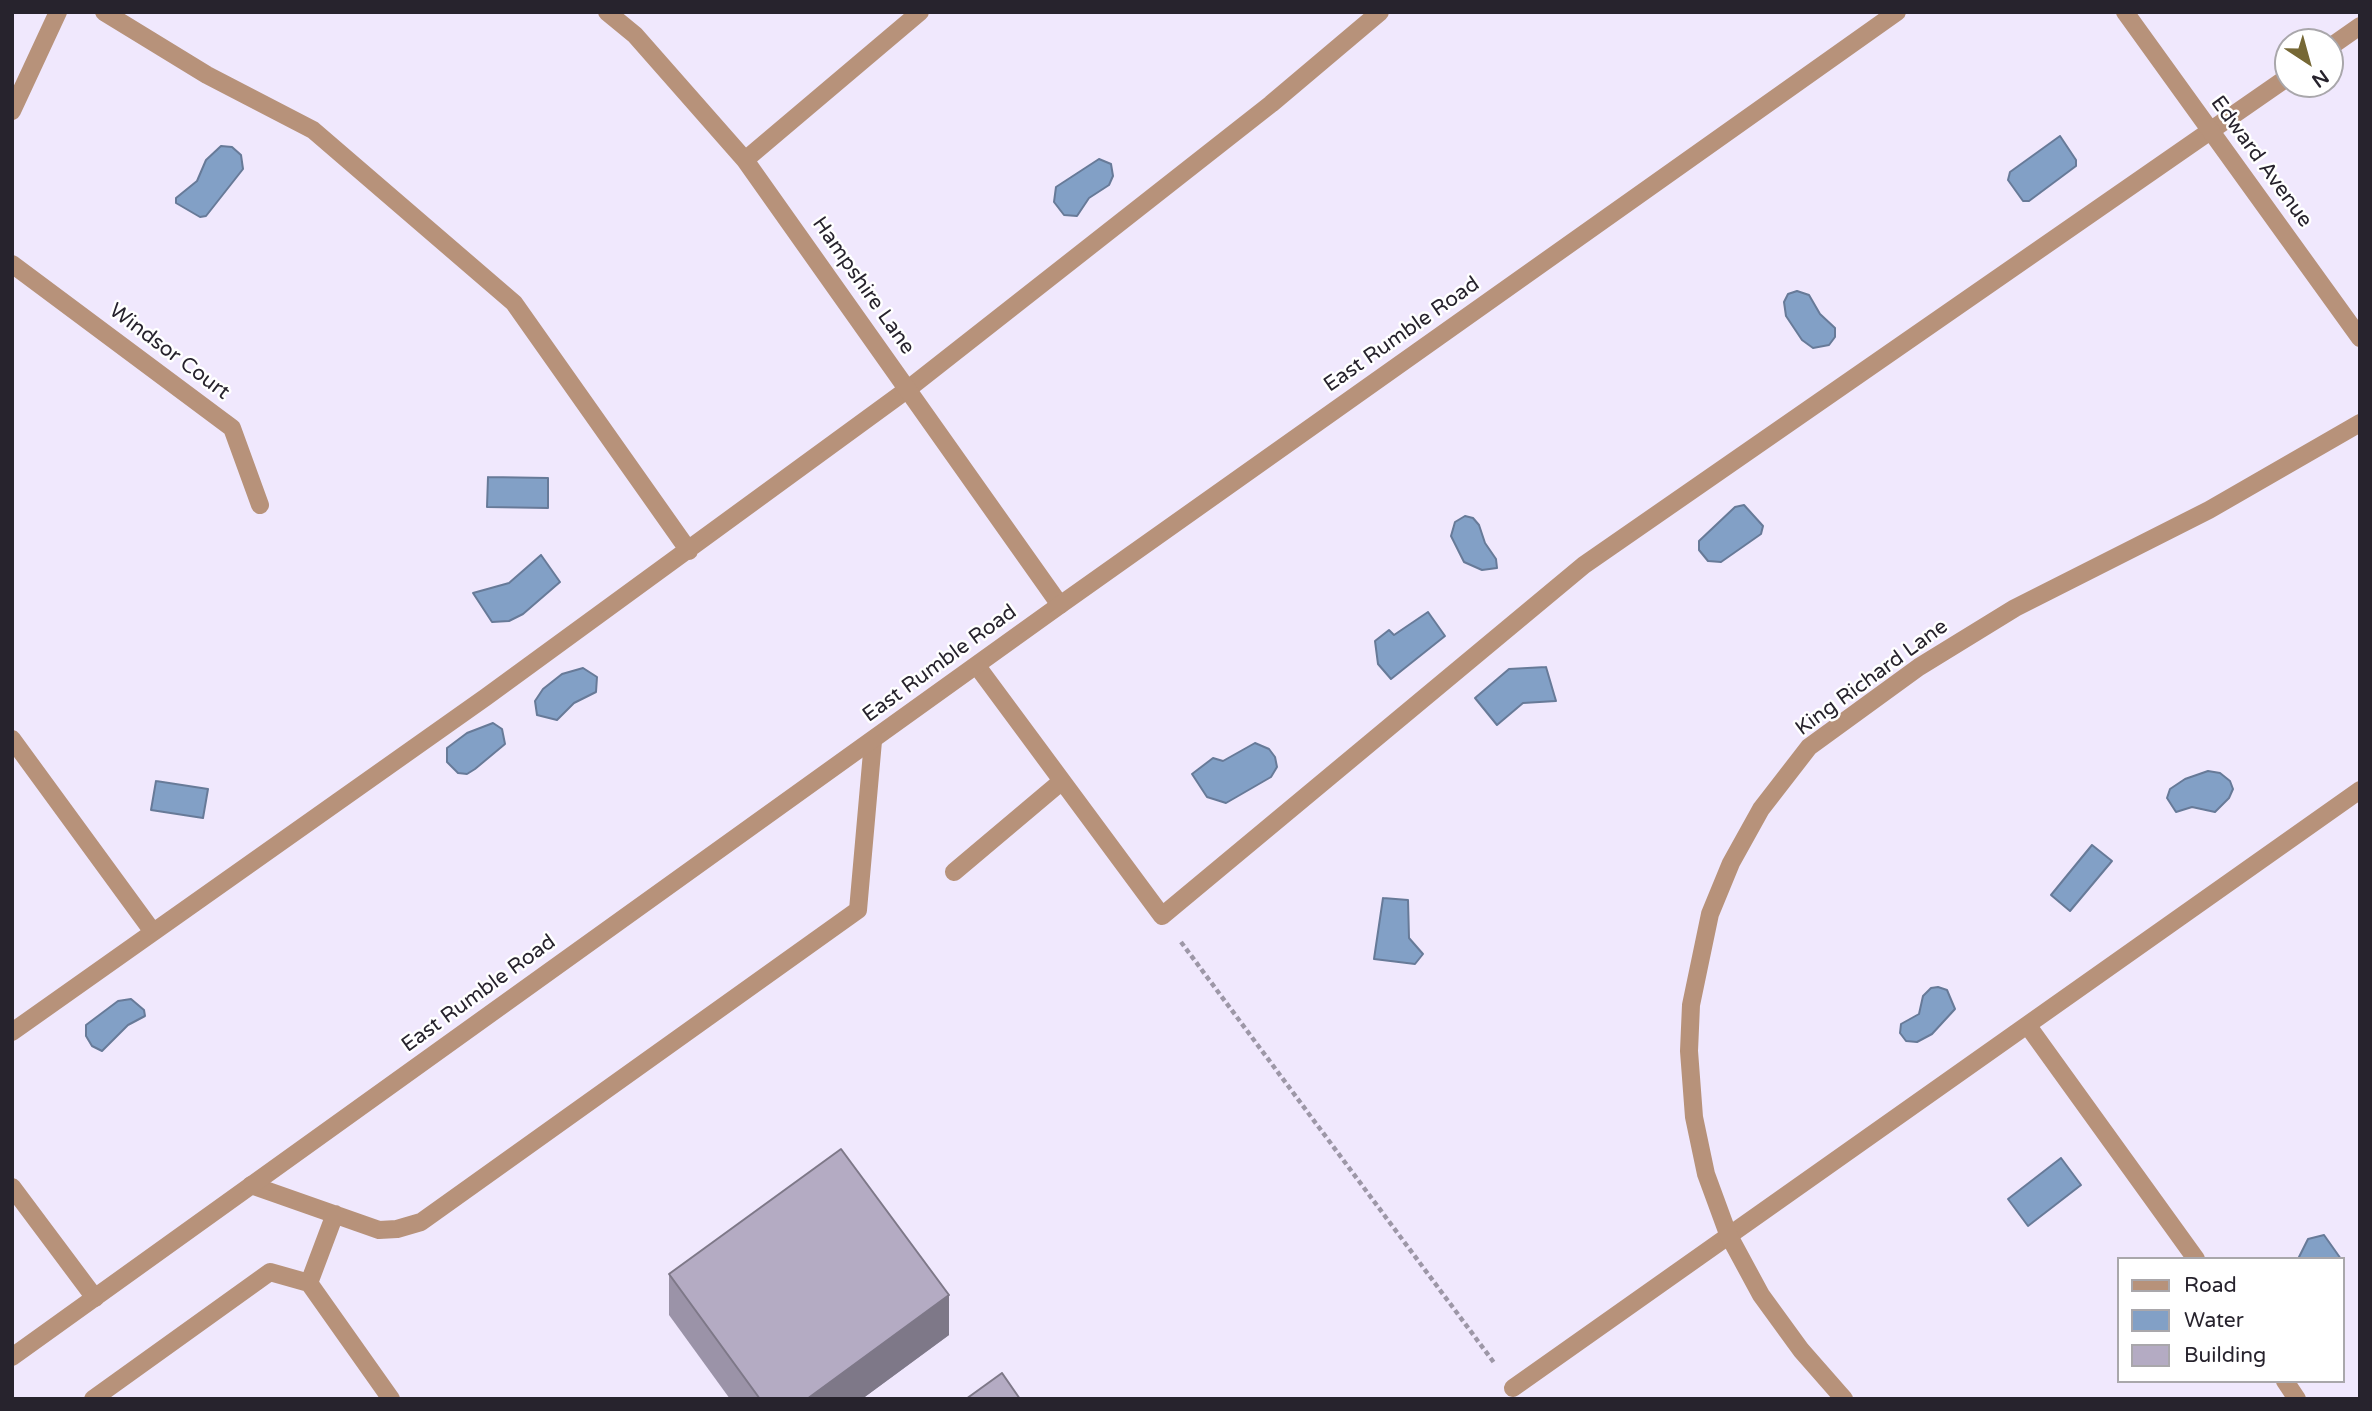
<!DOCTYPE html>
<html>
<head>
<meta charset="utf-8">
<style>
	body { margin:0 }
	#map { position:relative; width:2372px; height:1411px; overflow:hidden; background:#f0e8fd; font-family:"Varela Round",sans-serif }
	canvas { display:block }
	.frame { position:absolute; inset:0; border:14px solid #27232d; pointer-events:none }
	.legend { position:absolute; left:2117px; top:1257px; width:228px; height:126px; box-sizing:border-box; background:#fff; border:2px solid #a9a7ab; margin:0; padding:9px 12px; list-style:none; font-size:21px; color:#27232d }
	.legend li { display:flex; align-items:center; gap:14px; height:35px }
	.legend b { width:35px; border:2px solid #a9a7ab }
	.north { position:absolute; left:2274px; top:28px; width:70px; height:70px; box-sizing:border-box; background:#fff; border:2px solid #a9a7ab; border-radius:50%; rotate:144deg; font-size:19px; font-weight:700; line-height:28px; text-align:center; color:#27232d }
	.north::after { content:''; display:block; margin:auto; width:24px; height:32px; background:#766835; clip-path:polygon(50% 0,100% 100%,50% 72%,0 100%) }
</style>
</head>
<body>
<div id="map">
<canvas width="2372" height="1411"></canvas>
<div class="frame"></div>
<ul class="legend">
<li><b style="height:9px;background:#b7927a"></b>Road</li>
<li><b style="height:19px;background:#82a0c6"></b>Water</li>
<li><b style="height:19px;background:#b4abc3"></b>Building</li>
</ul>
<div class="north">N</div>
</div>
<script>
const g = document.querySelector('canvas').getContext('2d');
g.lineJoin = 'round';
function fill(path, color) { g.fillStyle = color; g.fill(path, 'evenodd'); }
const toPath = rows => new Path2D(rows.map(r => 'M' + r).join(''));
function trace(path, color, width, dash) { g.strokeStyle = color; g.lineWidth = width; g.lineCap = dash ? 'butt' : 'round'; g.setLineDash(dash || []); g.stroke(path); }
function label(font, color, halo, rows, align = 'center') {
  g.font = font + ' "Varela Round",sans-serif'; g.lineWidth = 5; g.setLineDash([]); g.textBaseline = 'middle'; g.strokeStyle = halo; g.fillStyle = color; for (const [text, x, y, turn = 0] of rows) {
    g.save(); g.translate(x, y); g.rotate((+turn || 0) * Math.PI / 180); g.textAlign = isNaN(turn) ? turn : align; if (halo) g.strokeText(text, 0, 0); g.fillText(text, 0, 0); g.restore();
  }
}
const water = toPath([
	[2060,136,2076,160,2076,166,2029,201,2023,201,2008,180,2010,172,2060,136],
	[221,146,232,147,241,155,243,169,206,216,200,217,176,203,176,198,197,181,206,160,221,146],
	[1099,159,1111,164,1113,176,1109,185,1089,198,1077,216,1064,215,1054,202,1056,187,1099,159],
	[1797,291,1809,295,1820,314,1835,328,1835,337,1829,345,1813,348,1802,340,1786,316,1784,302,1788,294,1797,291],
	[488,477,548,478,548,508,487,507,488,477],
	[1744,505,1763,526,1761,534,1721,562,1708,561,1699,550,1699,541,1735,507,1744,505],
	[1465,516,1473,518,1479,525,1485,543,1496,559,1497,568,1482,570,1464,562,1451,536,1455,522,1465,516],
	[541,555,560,582,523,614,509,621,492,622,473,593,509,583,541,555],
	[1428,612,1445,636,1391,679,1378,664,1375,641,1389,630,1394,635,1428,612],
	[1546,667,1556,701,1523,703,1497,725,1475,698,1509,669,1546,667],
	[583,668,597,677,596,692,574,703,557,720,537,715,535,701,543,689,562,674,583,668],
	[493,723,502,729,505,744,475,769,467,774,458,773,447,762,447,748,467,733,493,723],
	[1255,743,1269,749,1275,757,1277,767,1271,777,1226,803,1207,797,1192,774,1213,758,1223,761,1255,743],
	[2208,771,2220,773,2230,781,2233,789,2229,798,2215,812,2192,807,2176,812,2167,798,2170,789,2185,779,2208,771],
	[156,781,208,789,203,818,151,810,156,781],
	[2092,845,2112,861,2070,911,2051,895,2092,845],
	[1383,898,1408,900,1409,938,1423,954,1415,964,1374,959,1383,898],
	[1938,987,1947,990,1955,1009,1932,1034,1917,1042,1906,1041,1900,1033,1901,1024,1919,1014,1923,996,1931,988,1938,987],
	[131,999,144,1010,145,1016,128,1025,102,1051,92,1046,86,1036,86,1025,118,1001,131,999],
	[2061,1158,2081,1185,2028,1226,2008,1199,2061,1158],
	[2324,1235,2341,1259,2298,1259,2308,1239,2324,1235]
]);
fill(water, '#82a0c6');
trace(water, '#677a98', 2);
trace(toPath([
	[1181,942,1495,1364]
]), '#9d97a7', 4.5, [5, 3.5]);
trace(toPath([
	[104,12,207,75,313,130,514,303,689,551],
	[2330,47,2360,26],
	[977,666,1162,916,1584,565,2288,77],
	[12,739,153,932],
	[954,872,1062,781],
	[2028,1026,2196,1259],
	[12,1032,486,697,908,389,1271,104,1380,12],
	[251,1185,379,1230,397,1229,421,1222,858,910,873,741],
	[309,1283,335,1214],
	[2285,1381,2297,1399],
	[1513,1388,2360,790],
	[93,1399,270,1272,309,1283,391,1399]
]), '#b7927a', 18);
trace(toPath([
	[607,12,635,35,745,160,1060,605],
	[12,111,58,12],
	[745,160,920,12],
	[12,264,232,428,260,505],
	[12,1187,95,1298],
	[1844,1399,1801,1350,1761,1295,1728,1234,1706,1174,1694,1117,1689,1051,1691,1005,1710,914,1731,863,1761,809,1809,747,1919,667,2015,608,2209,510,2360,423]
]), '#b7927a', 18);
trace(toPath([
	[2125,12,2360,338],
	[12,1357,1060,605,1897,12]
]), '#b7927a', 18);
fill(toPath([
	[669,1274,949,1335,862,1399,730,1399,669,1315]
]), '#9b93a8');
fill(toPath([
	[949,1295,949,1335,862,1399,807,1399]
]), '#7e7888');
const building = toPath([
	[841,1149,949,1295,807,1399,760,1399,669,1274,841,1149],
	[1002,1373,1020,1399,966,1399,1002,1373]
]);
fill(building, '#b4abc3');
trace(building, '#7e7888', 2);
label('21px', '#27232d', '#fff', [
	["Edward Avenue",2261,162,54],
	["Hampshire Lane",863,286,55],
	["East Rumble Road",1402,335,-35],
	["Windsor Court",169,352,37],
	["East Rumble Road",940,664,-36],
	["King Richard Lane",1872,678,-36],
	["East Rumble Road",479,994,-36]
]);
</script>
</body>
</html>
